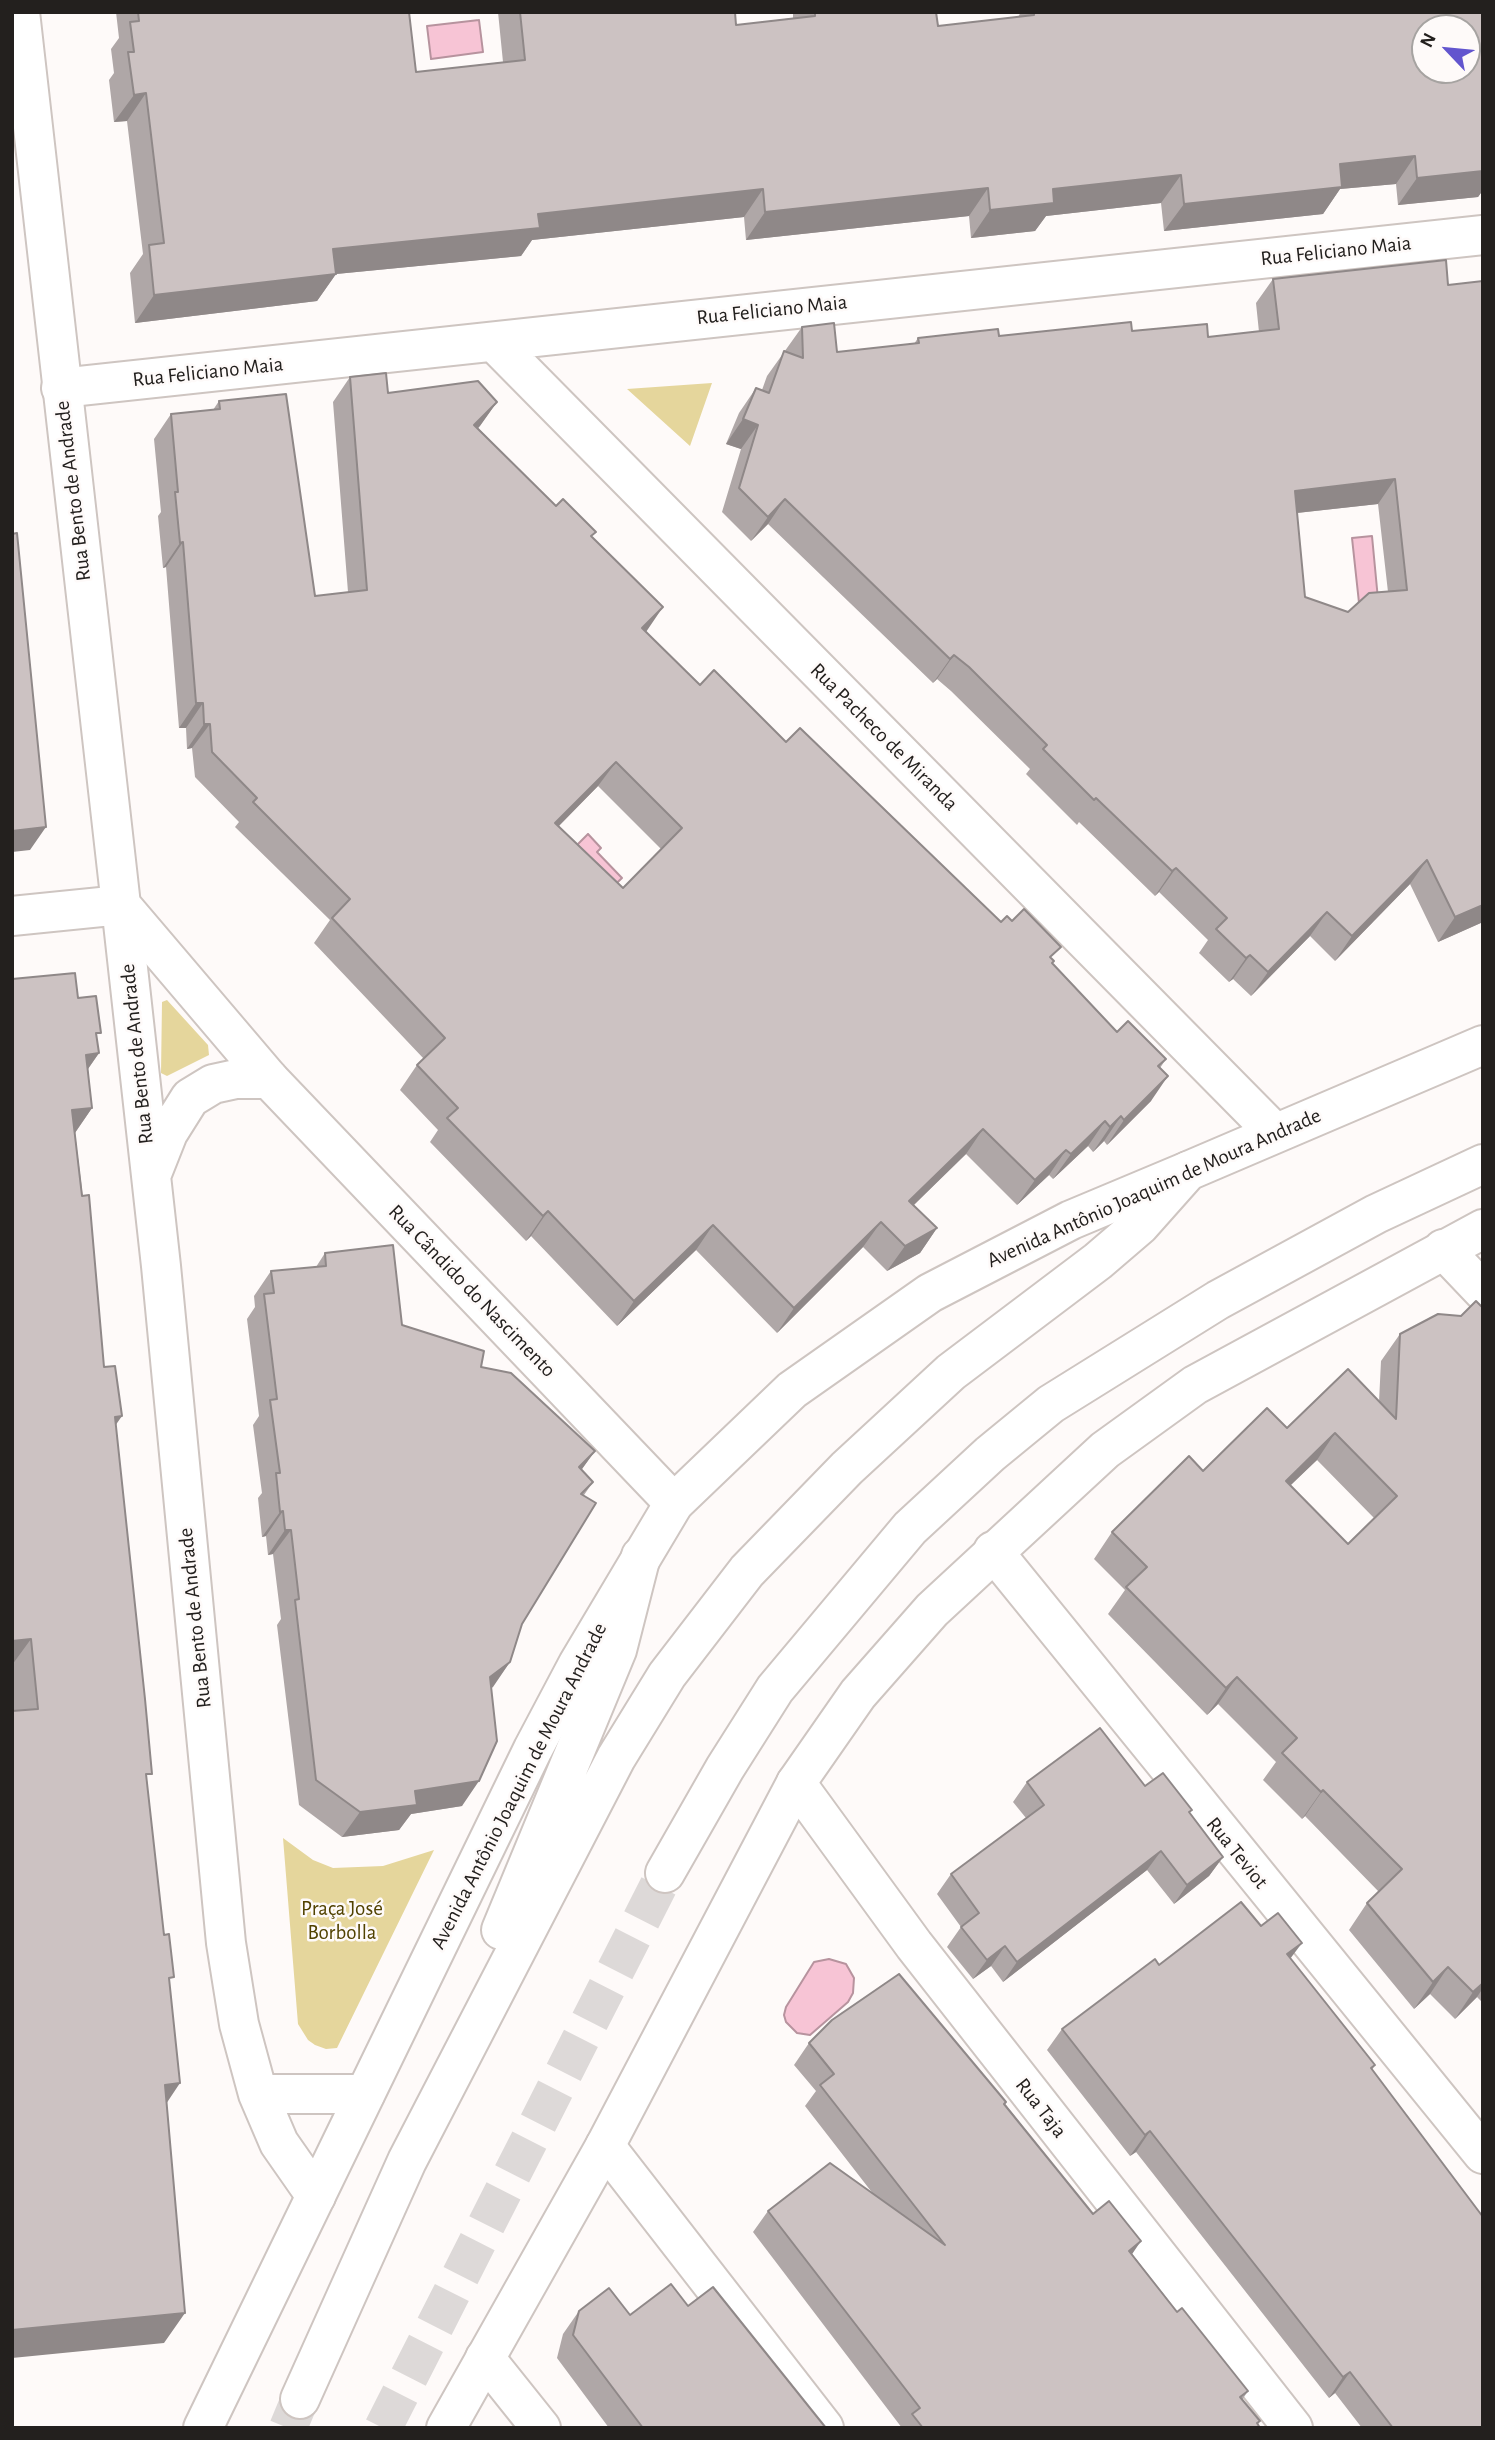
<!DOCTYPE html>
<html>
<head>
<meta charset="utf-8">
<style>
	body { margin:0 }
	#map { position:relative; width:1495px; height:2440px; overflow:hidden; background:#fefaf9; font-family:"Alegreya Sans",sans-serif }
	canvas { display:block }
	.frame { position:absolute; inset:0; border:14px solid #23201e; pointer-events:none }
	.north { position:absolute; left:1411px; top:14px; width:70px; height:70px; box-sizing:border-box; background:#fefaf9; border:2px solid #a6a3a1; border-radius:50%; rotate:296deg; font-size:19px; font-weight:700; line-height:28px; text-align:center; color:#23201e }
	.north::after { content:''; display:block; margin:auto; width:24px; height:32px; background:#6255ce; clip-path:polygon(50% 0,100% 100%,50% 72%,0 100%) }
</style>
</head>
<body>
<div id="map">
<canvas width="1495" height="2440"></canvas>
<div class="frame"></div>
<div class="north">N</div>
</div>
<script>
const g = document.querySelector('canvas').getContext('2d');
g.lineJoin = 'round';
function fill(path, color) { g.fillStyle = color; g.fill(path, 'evenodd'); }
const toPath = rows => new Path2D(rows.map(r => 'M' + r).join(''));
function trace(path, color, width, dash) { g.strokeStyle = color; g.lineWidth = width; g.lineCap = dash ? 'butt' : 'round'; g.setLineDash(dash || []); g.stroke(path); }
function label(font, color, halo, rows, align = 'center') {
  g.font = font + ' "Alegreya Sans",sans-serif'; g.lineWidth = 5; g.setLineDash([]); g.textBaseline = 'middle'; g.strokeStyle = halo; g.fillStyle = color; for (const [text, x, y, turn = 0] of rows) {
    g.save(); g.translate(x, y); g.rotate((+turn || 0) * Math.PI / 180); g.textAlign = isNaN(turn) ? turn : align; if (halo) g.strokeText(text, 0, 0); g.fillText(text, 0, 0); g.restore();
  }
}
fill(toPath([
	[712,383,690,446,627,389],
	[167,1000,208,1045,209,1055,167,1076,161,1073,162,1002],
	[283,1838,313,1860,333,1868,383,1866,434,1850,337,2048,326,2049,315,2045,308,2040,298,2024]
]), '#e5d69c');
const water = toPath([
	[479,20,483,52,431,59,427,26,479,20],
	[1372,536,1379,610,1360,612,1352,538,1372,536],
	[588,834,601,848,597,852,622,878,603,896,565,857,588,834],
	[829,1959,846,1964,854,1978,853,1993,848,2002,810,2035,797,2033,786,2022,784,2015,786,2007,814,1962,829,1959]
]);
fill(water, '#f7c4d5');
trace(water, '#b7939e', 2);
trace(toPath([
	[288,2428,300,2399],
	[383,2428,665,1873]
]), '#ddd9d8', 38, [38, 19]);
const minor = toPath([
	[494,342,1274,1132],
	[61,388,1483,235],
	[12,916,121,905,161,1266,226,1943,239,2024,258,2094,279,2143,316,2196],
	[151,1176,168,1133,190,1098,213,1084,236,1079,269,1079],
	[1443,1249,1483,1291],
	[993,1551,1483,2154],
	[796,1783,914,1945,1293,2428],
	[258,2094,365,2094],
	[605,2146,824,2428],
	[485,2358,541,2428]
]);
const tertiary = toPath([
	[20,12,121,905,269,1079,674,1503]
]);
const primary = toPath([
	[203,2428,533,1749,578,1664,674,1503,792,1390,930,1293,1071,1220,1188,1171],
	[446,2428,605,2146,796,1783,858,1694,932,1610,1105,1450,1195,1385,1483,1229]
]);
const trunk = toPath([
	[665,1873,725,1768,775,1689,910,1528,990,1454,1051,1404,1218,1300,1376,1214,1483,1164],
	[501,1930,617,1650,641,1556],
	[300,2399,407,2161,616,1758,667,1675,747,1571,847,1468,951,1372,1098,1261,1140,1225,1188,1171,1483,1045]
]);
trace(minor, '#cec5c1', 42);
trace(tertiary, '#cec5c1', 42);
trace(primary, '#cec5c1', 42);
trace(trunk, '#cec5c1', 42);
trace(minor, '#fff', 38);
trace(tertiary, '#fff', 38);
trace(primary, '#fff', 38);
trace(trunk, '#fff', 38);
fill(toPath([
	[116,12,409,12,416,72,503,62,498,12,735,12,736,25,793,18,793,12,936,12,938,26,1018,17,1021,12,1483,12,1483,190,1478,197,1398,205,1396,184,1340,189,1323,214,1164,231,1161,203,1046,216,1035,231,971,238,969,216,746,240,744,217,532,240,521,256,336,274,317,301,135,323,130,273,143,254,127,121,114,122,109,80,114,73,111,49,119,38],
	[1273,279,1448,285,1483,281,1483,922,1438,942,1410,884,1335,961,1310,936,1251,996,1233,979,1229,982,1199,953,1208,940,1159,892,1155,896,1079,822,1077,825,1026,774,1030,769,951,691,937,679,933,683,768,524,751,541,722,512,741,449,726,444,739,413,756,388,762,390,767,376,802,327,837,352,914,344,918,338,999,336,1132,331,1208,337,1259,332,1256,303],
	[1378,504,1388,592,1348,612,1305,597,1297,513],
	[350,377,388,393,497,402,478,428,556,506,592,537,646,632,700,685,786,742,1001,922,1052,959,1052,963,1117,1032,1166,1059,1160,1068,1151,1101,1107,1145,1104,1141,1093,1152,1088,1146,1053,1179,1049,1175,1017,1205,966,1154,914,1205,937,1228,920,1253,887,1271,863,1247,777,1333,696,1250,617,1326,531,1236,526,1241,430,1142,438,1130,400,1090,417,1065,424,1059,314,943,330,920,235,827,239,822,195,777,192,748,187,749,186,728,179,728,166,567,163,568,158,516,161,512,154,439,171,414,213,410,219,401,315,596,348,592,333,402],
	[598,786,661,849,623,888,559,826],
	[12,979,78,998,97,1038,99,1053,88,1069,92,1108,75,1133,104,1367,115,1426,147,1781,169,1984,166,2103,164,2343,14,1711,12,1690],
	[325,1253,402,1325,481,1367,595,1451,581,1470,593,1482,584,1495,522,1624,510,1662,491,1688,462,1806,411,1814,399,1830,342,1837,299,1805,277,1625,281,1619,273,1554,268,1555,266,1536,262,1537,258,1498,262,1493,253,1425,259,1416,247,1319,255,1307,254,1296,271,1271,316,1267],
	[1483,1308,1483,2003,1477,1997,1455,2019,1430,1994,1414,2009,1349,1930,1367,1903,1379,1892,1305,1816,1302,1819,1263,1780,1276,1762,1218,1704,1207,1715,1108,1614,1125,1590,1094,1559,1112,1532,1203,1471,1287,1428,1379,1402,1381,1361,1400,1334,1461,1316],
	[1317,1460,1374,1518,1348,1544,1290,1485],
	[1027,1782,1145,1786,1190,1813,1223,1857,1209,1876,1174,1904,1147,1870,1003,1982,991,1966,973,1979,947,1947,961,1927,937,1894,951,1874,1026,1818,1013,1802],
	[1261,1926,1291,1959,1375,2065,1372,2070,1483,2428,1362,2428,1335,2393,1329,2398,1136,2152,1130,2156,1047,2050,1062,2029,1159,1965],
	[809,2043,1006,2102,1005,2104,1093,2214,1132,2254,1177,2312,1248,2391,1242,2400,1260,2421,1258,2424,1260,2428,902,2428,753,2232,768,2211,874,2195,805,2106,816,2091,794,2065],
	[688,2306,826,2428,609,2428,557,2358,563,2334,579,2311,630,2315]
]), '#afa7a7');
fill(toPath([
	[146,93,127,121,114,122,134,95],
	[1415,156,1396,184,1340,189,1323,214,1164,231,1184,204,1340,164],
	[1483,171,1483,190,1478,197,1398,205,1417,178],
	[1181,175,1161,203,1046,216,1035,231,971,238,990,210,1053,189],
	[988,188,969,216,746,240,765,212],
	[763,189,744,217,532,240,521,256,336,274,317,301,135,323,154,295,333,249,538,214],
	[497,402,480,426,457,450,474,425],
	[743,419,758,425,741,449,726,444],
	[1395,479,1378,504,1278,515,1295,491],
	[785,499,768,524,751,541,768,517],
	[183,542,166,567,163,568,180,543],
	[663,607,646,632,642,628],
	[954,655,937,679,933,683,950,659],
	[196,703,203,703,186,728,179,728],
	[204,724,210,724,192,748,187,749],
	[616,762,598,786,538,847,555,823],
	[46,827,30,850,12,852,12,831],
	[1427,860,1410,884,1335,961,1352,936],
	[1176,868,1159,892,1155,896,1172,871],
	[1483,905,1483,922,1438,942,1455,917],
	[1327,912,1310,936,1251,996,1268,972],
	[1250,955,1233,979,1229,982,1246,958],
	[99,1053,78,1083,86,1055],
	[1168,1076,1151,1101,1107,1145,1124,1120],
	[92,1108,72,1137,72,1110],
	[1121,1116,1104,1141,1093,1152,1110,1127],
	[1105,1121,1088,1146,1053,1179,1071,1154],
	[983,1129,966,1154,892,1226,909,1201],
	[1066,1150,1049,1175,1017,1205,1035,1180],
	[548,1211,531,1236,526,1241,543,1216],
	[881,1222,863,1247,777,1333,794,1308],
	[713,1225,696,1250,617,1326,634,1301],
	[937,1228,920,1253,887,1271,905,1246],
	[122,1416,101,1446,115,1417],
	[1335,1433,1317,1460,1267,1508,1286,1481],
	[595,1451,577,1476,579,1467],
	[283,1511,266,1536,262,1537,280,1512],
	[285,1530,291,1530,273,1554,268,1555],
	[31,1639,12,1665,12,1641],
	[510,1662,493,1687,473,1702,490,1677],
	[1237,1677,1218,1704,1207,1715,1226,1688],
	[479,1781,462,1806,411,1814,399,1830,342,1837,360,1812,415,1791],
	[1323,1790,1305,1816,1302,1819,1321,1792],
	[1161,1851,1147,1870,1003,1982,1017,1962],
	[1223,1857,1209,1876,1174,1904,1187,1885],
	[1302,1943,1287,1963,1287,1954],
	[1005,1946,991,1966,973,1979,987,1960],
	[1448,1967,1430,1994,1414,2009,1433,1982],
	[1483,1983,1483,1988,1477,1997,1455,2019,1473,1992],
	[180,2083,160,2113,165,2085],
	[1150,2131,1136,2152,1130,2156,1145,2135],
	[1141,2241,1126,2263,1129,2251],
	[185,2313,164,2343,12,2358,12,2330],
	[1350,2372,1335,2393,1329,2398,1343,2377]
]), '#8f8888');
const building = toPath([
	[138,12,409,12,416,72,525,60,520,12,735,12,736,25,815,16,815,12,936,12,938,26,1034,15,1034,12,1483,12,1483,171,1417,178,1415,156,1340,164,1342,187,1184,204,1181,175,1053,189,1054,203,990,210,988,188,765,212,763,189,538,214,540,228,333,249,336,274,154,295,149,245,164,243,146,93,134,95,128,52,134,52,130,22,139,21,138,12],
	[1425,28,1467,28,1467,70,1425,70,1425,28],
	[1446,260,1448,285,1483,281,1483,905,1455,917,1427,860,1352,936,1327,912,1268,972,1250,955,1246,958,1216,929,1227,918,1176,868,1172,871,1096,798,1094,800,1043,749,1047,745,969,667,954,655,950,659,785,499,768,517,739,488,758,425,743,419,756,388,769,393,784,351,803,358,802,327,834,323,837,352,919,343,918,338,998,329,999,336,1131,322,1132,331,1207,324,1208,337,1279,329,1273,279,1446,260],
	[1395,479,1407,590,1369,593,1348,612,1305,597,1295,491,1395,479],
	[386,373,388,393,478,381,497,402,474,425,556,506,563,499,596,532,591,536,663,607,642,628,700,685,714,670,786,742,800,728,1001,922,1007,916,1012,921,1024,909,1061,947,1050,957,1054,961,1052,963,1117,1032,1128,1021,1166,1059,1158,1066,1168,1076,1124,1120,1121,1116,1110,1127,1105,1121,1071,1154,1066,1150,1035,1180,983,1129,909,1201,937,1228,905,1246,881,1222,794,1308,713,1225,634,1301,548,1211,543,1216,447,1118,458,1108,417,1065,445,1038,332,918,350,899,253,802,257,798,212,752,210,724,204,724,203,703,196,703,183,542,180,543,175,492,178,492,171,414,220,409,219,401,286,394,315,596,367,590,350,377,386,373],
	[616,762,682,828,623,888,555,823,616,762],
	[17,533,46,827,12,831,12,534,17,533],
	[75,973,78,998,96,996,101,1033,96,1033,99,1053,86,1055,92,1108,72,1110,82,1196,89,1195,104,1367,115,1366,122,1416,115,1417,145,1699,152,1774,146,1774,164,1935,169,1934,174,1977,169,1978,180,2083,165,2085,185,2313,12,2330,12,1711,38,1709,31,1639,12,1641,12,979,75,973],
	[393,1245,402,1325,484,1351,481,1367,511,1373,595,1451,579,1467,593,1482,581,1494,596,1503,522,1624,510,1662,490,1677,497,1741,479,1781,415,1791,417,1805,360,1812,316,1780,295,1600,299,1599,291,1530,285,1530,283,1511,280,1512,276,1473,280,1473,270,1400,277,1399,264,1294,274,1293,271,1271,326,1266,325,1253,393,1245],
	[1476,1301,1483,1308,1483,1983,1473,1992,1448,1967,1433,1982,1367,1903,1402,1869,1323,1790,1321,1792,1282,1753,1297,1738,1237,1677,1226,1688,1126,1587,1147,1567,1112,1532,1189,1456,1203,1471,1267,1408,1287,1428,1348,1369,1396,1419,1400,1334,1438,1314,1461,1316,1476,1301],
	[1335,1433,1397,1496,1348,1544,1286,1481,1335,1433],
	[1100,1728,1145,1786,1163,1773,1192,1810,1189,1812,1223,1857,1187,1885,1161,1851,1017,1962,1005,1946,987,1960,961,1927,979,1913,951,1874,1044,1805,1027,1782,1100,1728],
	[1241,1902,1261,1926,1278,1913,1302,1943,1287,1954,1375,2065,1371,2068,1483,2217,1483,2428,1393,2428,1350,2372,1343,2377,1150,2131,1145,2135,1062,2029,1155,1959,1159,1965,1241,1902],
	[899,1974,1006,2102,1004,2104,1093,2214,1109,2201,1141,2241,1129,2251,1177,2312,1182,2308,1248,2391,1240,2397,1260,2421,1257,2423,1260,2428,923,2428,912,2414,920,2408,768,2211,830,2163,945,2245,820,2085,834,2074,809,2043,832,2020,899,1974],
	[671,2284,688,2306,713,2287,826,2428,643,2428,573,2335,579,2311,609,2288,630,2315,671,2284]
]);
fill(building, '#ccc2c2');
trace(building, '#8f8888', 2);
label('21px', '#23201e', '#fefaf9', [
	["Rua Feliciano Maia",1336,251,-6],
	["Rua Feliciano Maia",772,310,-6],
	["Rua Feliciano Maia",208,372,-6],
	["Rua Bento de Andrade",73,491,-97],
	["Rua Pacheco de Miranda",884,737,45],
	["Rua Bento de Andrade",137,1054,-96],
	["Avenida Antônio Joaquim de Moura Andrade",1154,1188,-24],
	["Rua Cândido do Nascimento",472,1291,46],
	["Rua Bento de Andrade",195,1618,-96],
	["Avenida Antônio Joaquim de Moura Andrade",519,1786,-63],
	["Rua Teviot",1237,1853,51],
	["Rua Taja",1041,2108,52]
]);
label('21px', '#514200', '#fefaf9', [
	["Praça José",342,1909],
	["Borbolla",342,1933]
]);
</script>
</body>
</html>
